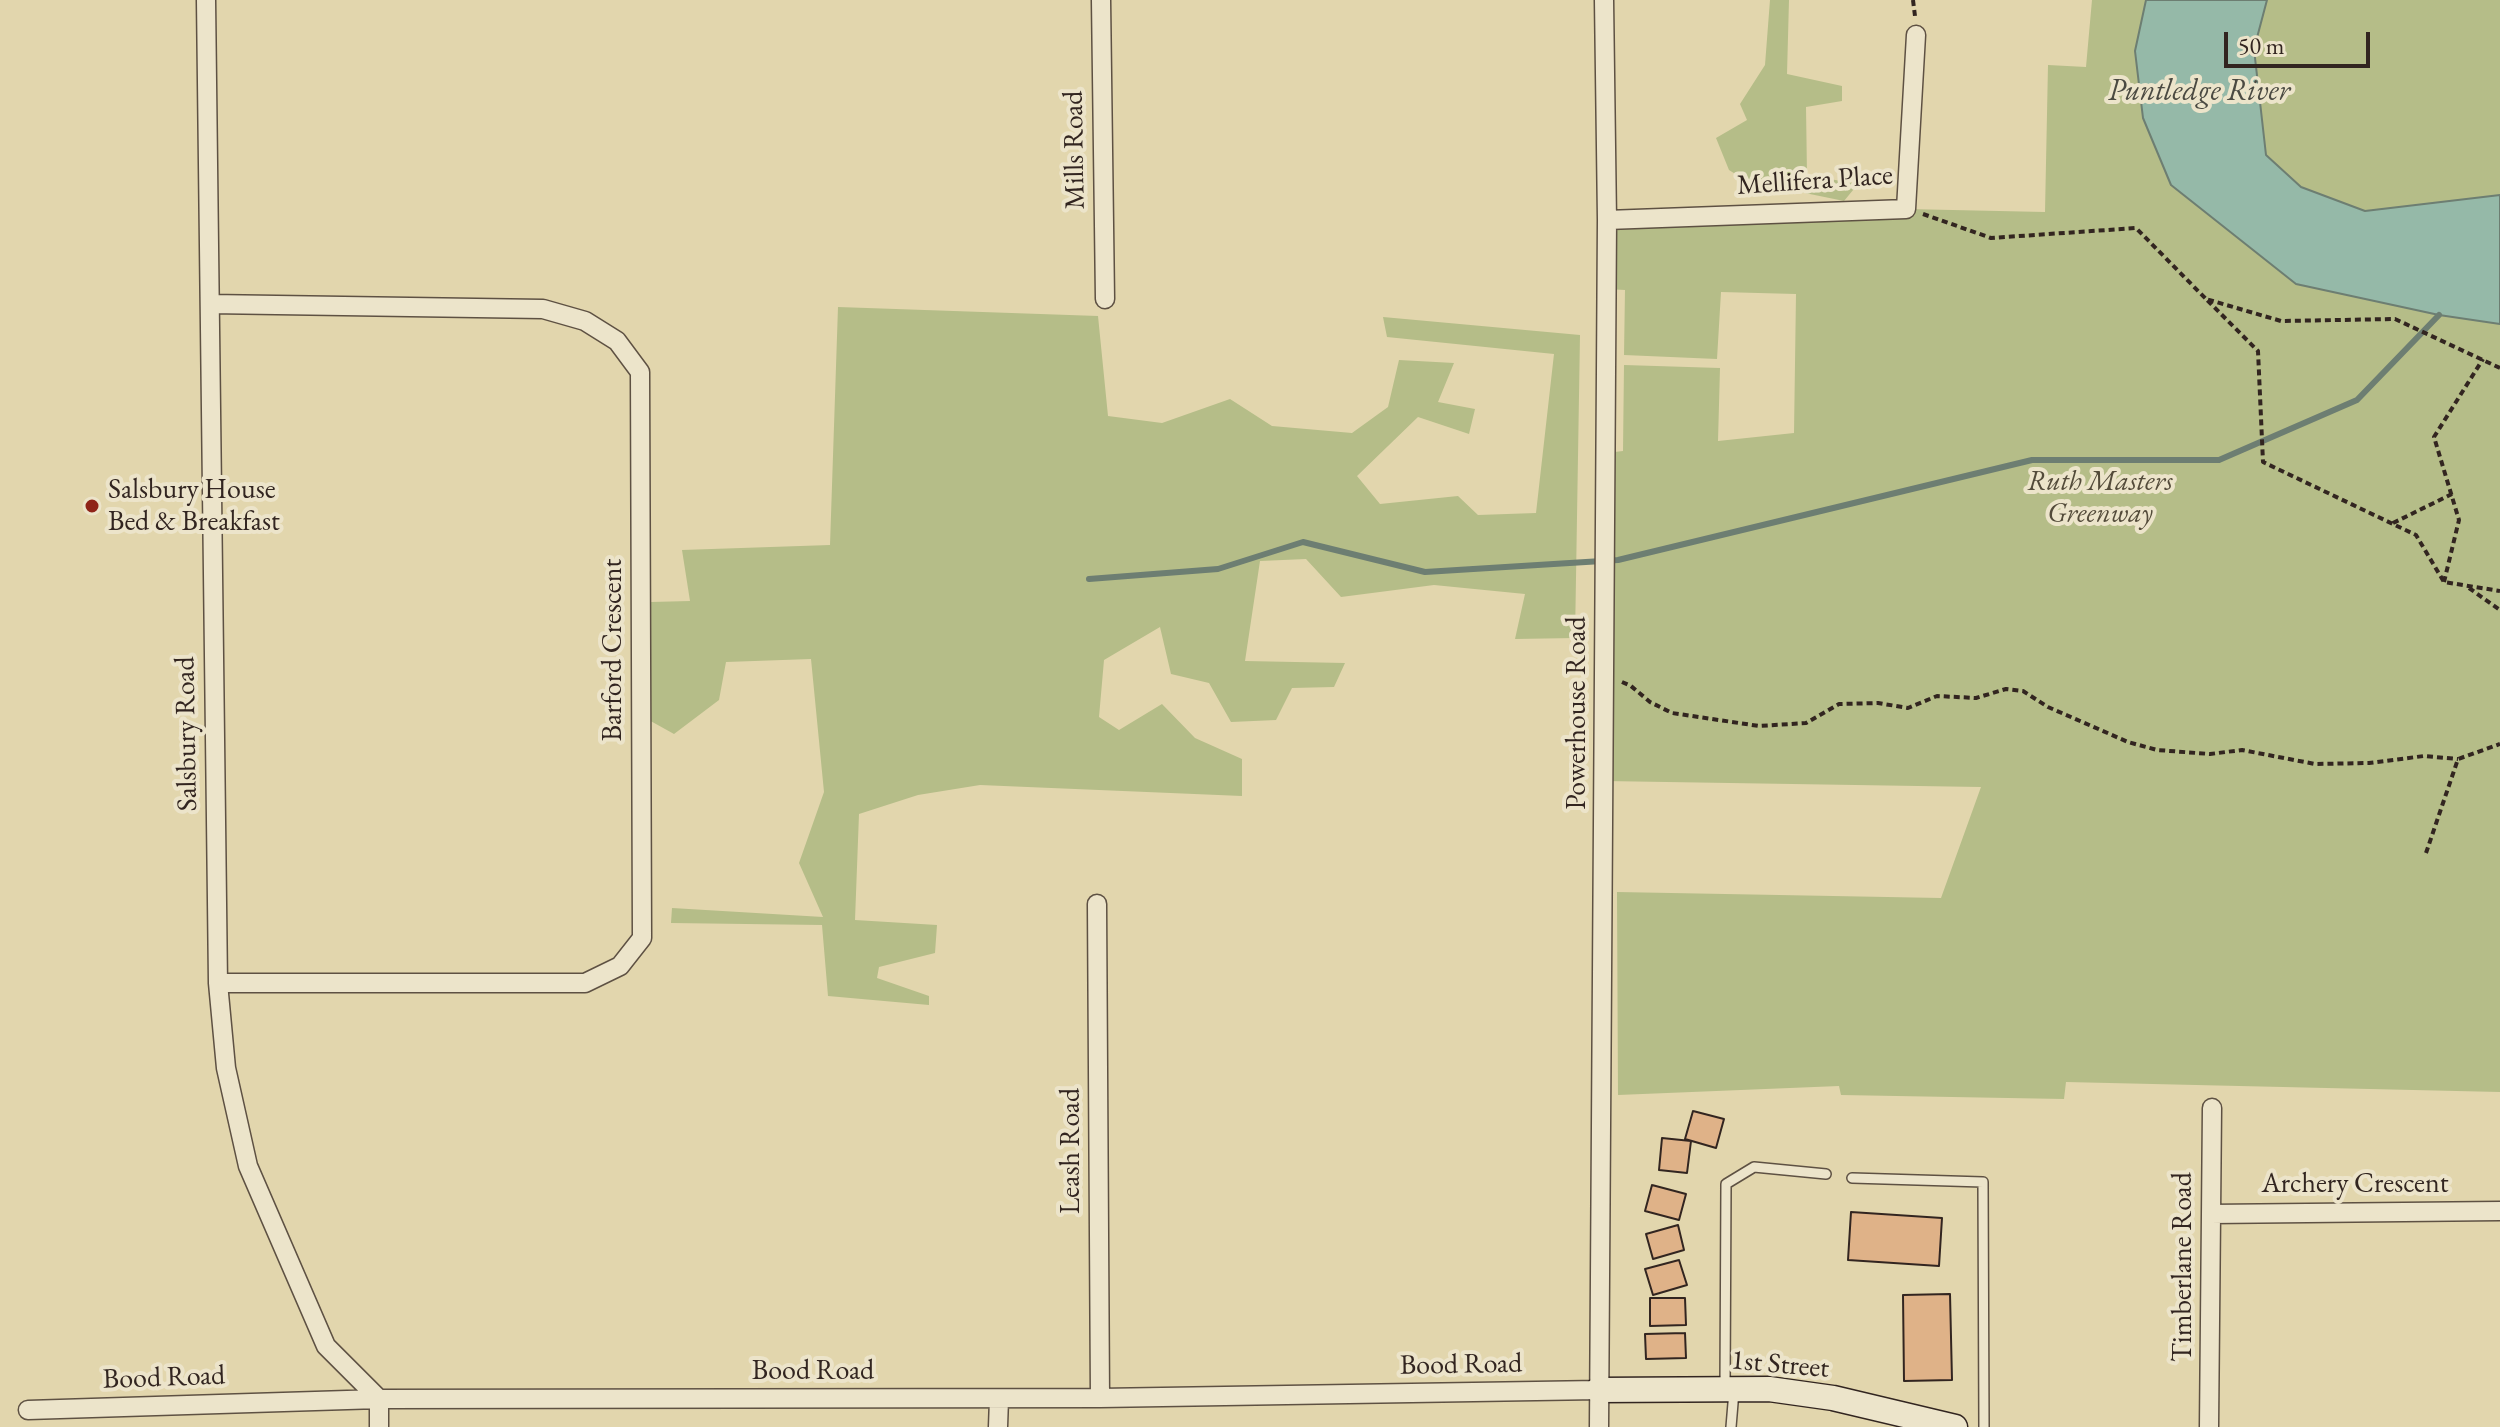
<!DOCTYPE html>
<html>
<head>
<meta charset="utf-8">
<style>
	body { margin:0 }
	#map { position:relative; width:2500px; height:1427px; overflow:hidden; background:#e2d6ad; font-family:"EB Garamond",serif }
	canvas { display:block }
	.scale { position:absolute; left:2224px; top:32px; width:146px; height:36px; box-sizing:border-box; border:4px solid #322520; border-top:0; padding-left:10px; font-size:24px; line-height:28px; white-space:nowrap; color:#322520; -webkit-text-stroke:6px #ece4ca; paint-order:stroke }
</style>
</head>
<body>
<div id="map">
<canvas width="2500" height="1427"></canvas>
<div class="scale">50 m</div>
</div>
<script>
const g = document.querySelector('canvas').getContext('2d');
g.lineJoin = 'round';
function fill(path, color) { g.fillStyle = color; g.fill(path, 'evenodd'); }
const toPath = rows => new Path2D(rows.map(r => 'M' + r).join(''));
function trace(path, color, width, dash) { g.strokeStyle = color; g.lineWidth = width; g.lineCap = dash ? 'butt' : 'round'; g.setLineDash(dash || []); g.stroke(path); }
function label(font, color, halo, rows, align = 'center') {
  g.font = font + ' "EB Garamond",serif'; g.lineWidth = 8; g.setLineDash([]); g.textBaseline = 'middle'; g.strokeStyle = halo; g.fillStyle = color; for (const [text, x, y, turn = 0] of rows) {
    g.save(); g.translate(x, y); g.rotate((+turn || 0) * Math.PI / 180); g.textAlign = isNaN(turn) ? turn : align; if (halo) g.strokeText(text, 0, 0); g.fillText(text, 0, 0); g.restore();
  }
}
fill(toPath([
	[1770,0,1789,0,1787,74,1842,86,1842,101,1806,107,1807,175,1858,184,1844,201,1805,193,1759,189,1729,170,1716,138,1747,120,1740,104,1765,65],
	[2092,0,2146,0,2135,51,2143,117,2296,284,2439,315,2500,324,2500,1092,2066,1082,2064,1099,1841,1095,1839,1086,1618,1095,1617,892,1941,898,1981,787,1604,781,1606,453,1623,451,1624,365,1720,368,1718,441,1794,433,1796,294,1721,292,1717,359,1624,355,1625,290,1607,289,1607,220,1906,209,2045,212,2048,65,2086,67],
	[2267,0,2500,0,2500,195,2365,211,2301,187,2266,156,2254,49],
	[838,307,1098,316,1108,416,1162,423,1230,399,1272,426,1352,433,1388,407,1399,360,1454,363,1438,402,1475,409,1469,434,1418,417,1357,476,1380,504,1458,496,1478,515,1536,513,1554,354,1387,337,1383,317,1580,335,1575,638,1515,639,1525,594,1434,585,1341,597,1306,559,1260,561,1245,661,1345,663,1334,687,1292,688,1276,720,1231,722,1209,683,1171,674,1160,627,1104,660,1099,717,1119,730,1162,704,1195,738,1242,759,1242,796,980,785,918,795,859,814,855,920,937,925,935,953,879,967,877,978,929,996,929,1005,828,996,822,925,671,923,672,908,823,917,799,863,824,792,811,659,726,662,719,700,674,734,647,719,651,602,690,601,682,550,830,545]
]), '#b5bd88');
const water = toPath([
	[2146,0,2267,0,2254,49,2266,155,2301,187,2365,211,2500,195,2500,324,2439,315,2296,284,2171,185,2143,118,2135,51,2146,0]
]);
fill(water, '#95b9a8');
trace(water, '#6d7e72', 2);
trace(toPath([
	[1089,579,1218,569,1303,542,1425,572,1618,560,2032,460,2219,460,2357,400,2439,315]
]), '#6d7e72', 6);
const building = toPath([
	[1693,1111,1724,1119,1716,1148,1685,1139,1693,1111],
	[1662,1138,1691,1141,1687,1173,1659,1170,1662,1138],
	[1652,1185,1686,1194,1679,1220,1645,1211,1652,1185],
	[1851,1212,1942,1218,1939,1266,1848,1260,1851,1212],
	[1678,1225,1684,1250,1653,1259,1646,1234,1678,1225],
	[1679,1260,1687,1285,1653,1295,1645,1269,1679,1260],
	[1950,1294,1952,1380,1904,1381,1903,1295,1950,1294],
	[1650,1298,1685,1298,1686,1325,1650,1326,1650,1298],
	[1685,1333,1686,1358,1646,1359,1645,1334,1685,1333]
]);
fill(building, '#dfb288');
trace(building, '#322520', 2);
const lane = toPath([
	[1852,1178,1983,1182,1984,1427],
	[1725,1387,1726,1184,1754,1167,1826,1174],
	[1731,1427,1734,1391]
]);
const street = toPath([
	[206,0,218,983,226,1068,248,1166,326,1346,379,1399,379,1427],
	[1101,0,1105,299],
	[1607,220,1906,209,1916,35],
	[210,304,543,309,585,321,617,341,640,372,642,938,620,966,585,983,218,983],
	[1097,904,1100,1398],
	[2211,1214,2500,1211],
	[28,1410,379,1399,1100,1398,1598,1390],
	[998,1427,999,1399],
	[1599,1427,1607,220,1604,0],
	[2209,1427,2212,1108]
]);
const secondary = toPath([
	[1598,1390,1769,1389,1833,1398,1955,1427]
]);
trace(lane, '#5e5143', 12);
trace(street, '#5e5143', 21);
trace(secondary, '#322520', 27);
trace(toPath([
	[1913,0,1915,16],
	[1923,214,1991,238,2136,228,2206,299],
	[2500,368,2395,319,2281,321,2206,299,2258,351,2263,462,2416,535,2444,582,2500,591],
	[2393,523,2452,494],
	[2444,582,2459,520,2434,437,2483,359],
	[2469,588,2500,610],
	[1622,682,1631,686,1650,702,1672,713,1759,726,1806,723,1839,704,1878,703,1908,708,1937,696,1976,698,2006,689,2023,691,2048,707,2128,742,2157,750,2210,754,2242,750,2315,764,2369,763,2424,756,2458,759],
	[2426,853,2458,759,2500,744]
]), '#322520', 4, [6, 4]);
trace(lane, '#ece4ca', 9);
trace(street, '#ece4ca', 18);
trace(secondary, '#ece4ca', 24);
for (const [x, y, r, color] of [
	[92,506,8,"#8f2418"]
]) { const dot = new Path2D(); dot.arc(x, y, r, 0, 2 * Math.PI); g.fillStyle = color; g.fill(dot); trace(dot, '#ece4ca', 3); }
label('28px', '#322520', '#ece4ca', [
	["Mills Road",1075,150,-91],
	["Mellifera Place",1815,181,-4],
	["Barford Crescent",613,650,-90],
	["Powerhouse Road",1577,713,-90],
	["Salsbury Road",187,734,-91],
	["Leash Road",1071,1151,-90],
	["Archery Crescent",2355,1184],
	["Timberlane Road",2183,1267,-90],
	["Bood Road",1461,1365,-1],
	["1st Street",1780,1365,5],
	["Bood Road",813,1371],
	["Bood Road",164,1378,-2]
]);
label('italic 28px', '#534b3a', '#ece4ca', [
	["Ruth Masters",2100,482],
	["Greenway",2100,514]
]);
label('28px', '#322520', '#ece4ca', [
	["Salsbury House",108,490],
	["Bed & Breakfast",108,522]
], 'left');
label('italic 30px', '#4b4a42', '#ece4ca', [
	["Puntledge River",2199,92]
]);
</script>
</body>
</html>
